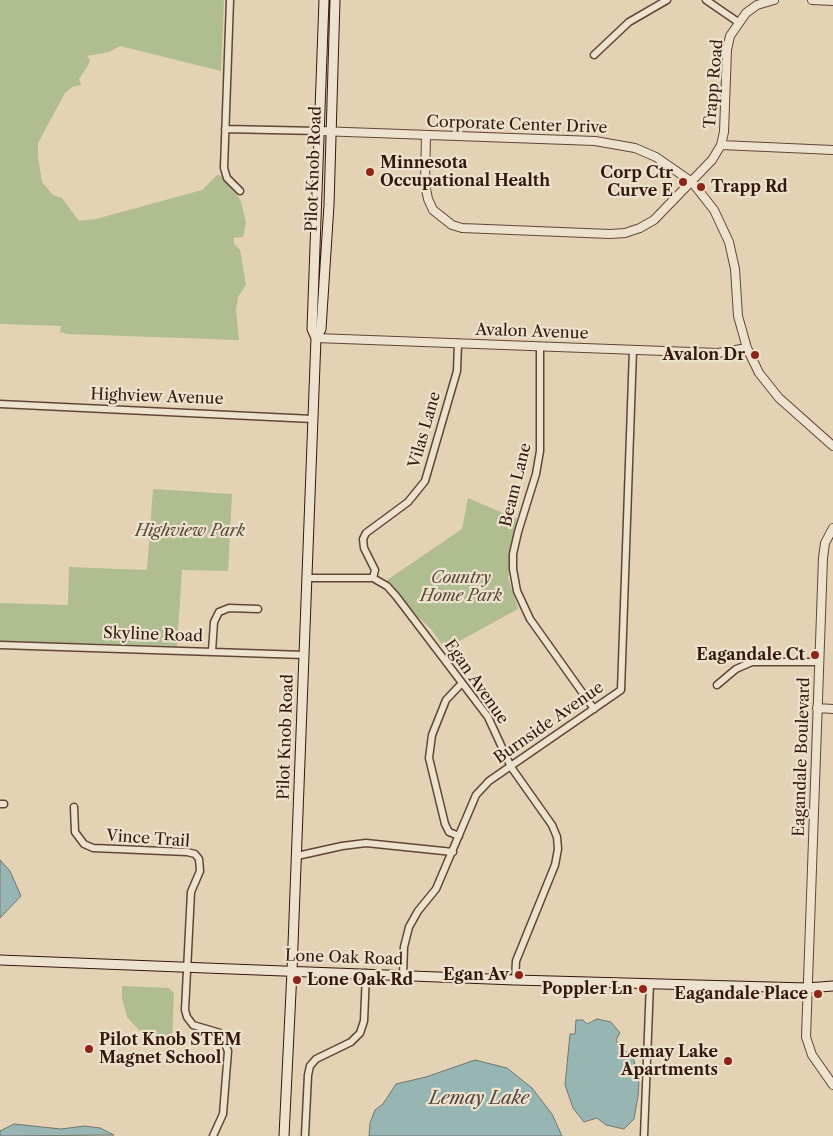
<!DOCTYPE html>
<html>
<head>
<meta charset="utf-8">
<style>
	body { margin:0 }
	canvas { display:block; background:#e4d2b4 }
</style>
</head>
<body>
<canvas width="833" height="1136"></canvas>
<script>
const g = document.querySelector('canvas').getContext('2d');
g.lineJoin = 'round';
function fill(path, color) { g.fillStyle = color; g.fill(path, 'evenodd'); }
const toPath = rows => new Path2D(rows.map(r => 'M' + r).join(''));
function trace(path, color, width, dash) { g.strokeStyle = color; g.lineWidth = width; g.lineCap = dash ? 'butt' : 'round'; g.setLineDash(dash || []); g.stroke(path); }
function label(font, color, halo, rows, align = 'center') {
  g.font = font + ' "Libre Caslon Text",serif'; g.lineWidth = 4.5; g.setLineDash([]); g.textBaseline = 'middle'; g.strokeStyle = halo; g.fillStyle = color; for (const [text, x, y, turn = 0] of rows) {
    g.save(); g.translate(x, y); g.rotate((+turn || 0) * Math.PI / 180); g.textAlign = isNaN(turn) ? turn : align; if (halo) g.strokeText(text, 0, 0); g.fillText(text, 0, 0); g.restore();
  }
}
fill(toPath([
	[0,0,224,0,221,71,120,46,109,52,87,56,90,60,89,64,79,79,81,85,72,87,65,93,38,143,38,157,42,182,53,195,62,198,79,221,96,219,202,190,217,175,223,176,241,201,246,223,243,237,234,238,234,244,240,250,246,285,238,297,236,309,239,340,67,334,60,332,61,326,0,324],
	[153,489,232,494,228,571,182,570,177,646,0,641,0,603,68,605,69,567,147,570],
	[468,498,519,520,508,578,518,609,445,649,431,629,416,615,387,580,462,529],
	[122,986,169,988,174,993,172,1039,155,1039,139,1030,127,1017,122,998]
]), '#afbd91');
const water = toPath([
	[0,860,10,871,21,896,0,918,0,860],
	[597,1019,611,1022,620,1033,616,1040,621,1048,633,1056,639,1083,638,1096,634,1119,624,1129,606,1125,597,1118,584,1122,573,1108,565,1085,570,1034,575,1034,576,1020,583,1020,587,1024,597,1019],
	[475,1060,507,1068,532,1088,552,1114,562,1136,369,1136,370,1123,375,1110,383,1104,396,1084,426,1077,475,1060],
	[14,1124,61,1129,85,1126,100,1128,114,1135,0,1136,0,1131,14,1124]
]);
fill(water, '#97b6b3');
trace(water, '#707770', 1);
const minor = toPath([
	[230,0,224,168,227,178,240,191],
	[706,0,738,22],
	[594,55,629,22,667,0],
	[225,129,319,131],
	[540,347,540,451,536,474,518,532,513,554,513,569,517,591,530,619,594,709],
	[0,404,313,419],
	[307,578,373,578],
	[373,578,387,586,396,596,488,717,511,767,552,825,557,837,558,849,555,865,516,961,515,980],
	[373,578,375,570,364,548,363,539,366,533,408,502,425,481,457,371,458,343],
	[0,645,304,655],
	[212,651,214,622,219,612,229,608,258,609],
	[717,685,736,669,752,662,819,662],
	[0,804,4,804],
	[74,807,75,832,84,844,93,848,187,852,195,854,199,859,200,871,191,892,185,1010,187,1017,193,1025,220,1033,228,1051,223,1114,213,1136],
	[459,836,449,832,445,824,429,758,432,735,446,700,462,683],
	[297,856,342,846,366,843,453,852],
	[403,974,404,947,409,927,418,911,436,889,476,795,489,781,621,690,633,350],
	[305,1136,308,1075,310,1066,316,1059,351,1042,360,1033,364,1021,366,973],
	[644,1136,650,983]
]);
const tertiary = toPath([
	[812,0,833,1],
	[319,131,595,141,635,148,656,157,692,182,714,210,729,242,735,269,738,316,747,348,759,373,779,398,833,446],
	[426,135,425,184,428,199,433,210,452,225,462,228,610,234,625,233,640,228,654,220,712,160,721,145,724,132,727,50,730,36,746,13,757,5,774,0],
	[721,145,833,150],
	[316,338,718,353,747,348],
	[833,528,825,543,823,558,806,1037,812,1055,833,1085],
	[817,708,833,709]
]);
const secondary = toPath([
	[316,338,321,329,329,205,335,0],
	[0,960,515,980,807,988,833,986],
	[284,1136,292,971,316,338,312,329,324,0]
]);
trace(minor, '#614636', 9);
trace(tertiary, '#614636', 10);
trace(secondary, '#35180c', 11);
trace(minor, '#ede2ce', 6);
trace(tertiary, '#ede2ce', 8);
trace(secondary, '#ede2ce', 9);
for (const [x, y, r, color] of [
	[370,172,5,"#8f2418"],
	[683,182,5,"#8f2418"],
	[701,187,5,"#8f2418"],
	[755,355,5,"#8f2418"],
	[815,655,5,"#8f2418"],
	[519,975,5,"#8f2418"],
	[297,980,5,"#8f2418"],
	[643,989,5,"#8f2418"],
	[818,994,5,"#8f2418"],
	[89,1049,5,"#8f2418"],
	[728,1061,5,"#8f2418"]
]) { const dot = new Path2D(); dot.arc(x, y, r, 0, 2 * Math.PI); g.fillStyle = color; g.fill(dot); trace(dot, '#ede2ce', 2); }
label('16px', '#35180c', '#ede2ce', [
	["Trapp Road",714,84,-85],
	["Corporate Center Drive",517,125,2],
	["Pilot Knob Road",314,169,-88],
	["Avalon Avenue",532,332,2],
	["Highview Avenue",157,397,2],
	["Vilas Lane",425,430,-74],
	["Beam Lane",516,485,-76],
	["Skyline Road",153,635,2],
	["Egan Avenue",476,682,55],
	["Burnside Avenue",549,723,-35],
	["Pilot Knob Road",286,737,-88],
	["Eagandale Boulevard",802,757,-88],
	["Vince Trail",148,839,4],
	["Lone Oak Road",344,958,2]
]);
label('bold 16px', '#35180c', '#ede2ce', [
	["Minnesota",380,163,"left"],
	["Occupational Health",380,181,"left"],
	["Corp Ctr",673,173],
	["Curve E",673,191],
	["Trapp Rd",711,187,"left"],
	["Avalon Dr",745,355],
	["Eagandale Ct",805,655],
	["Egan Av",509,975],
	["Lone Oak Rd",307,980,"left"],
	["Poppler Ln",633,989],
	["Eagandale Place",808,994],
	["Pilot Knob STEM",99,1040,"left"],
	["Magnet School",99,1058,"left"],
	["Lemay Lake",718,1052],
	["Apartments",718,1070]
], 'right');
label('italic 16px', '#5a4a34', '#ede2ce', [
	["Highview Park",190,531],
	["Country",461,578],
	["Home Park",461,596]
]);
label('italic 18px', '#52473e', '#ede2ce', [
	["Lemay Lake",479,1099]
]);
</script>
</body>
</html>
